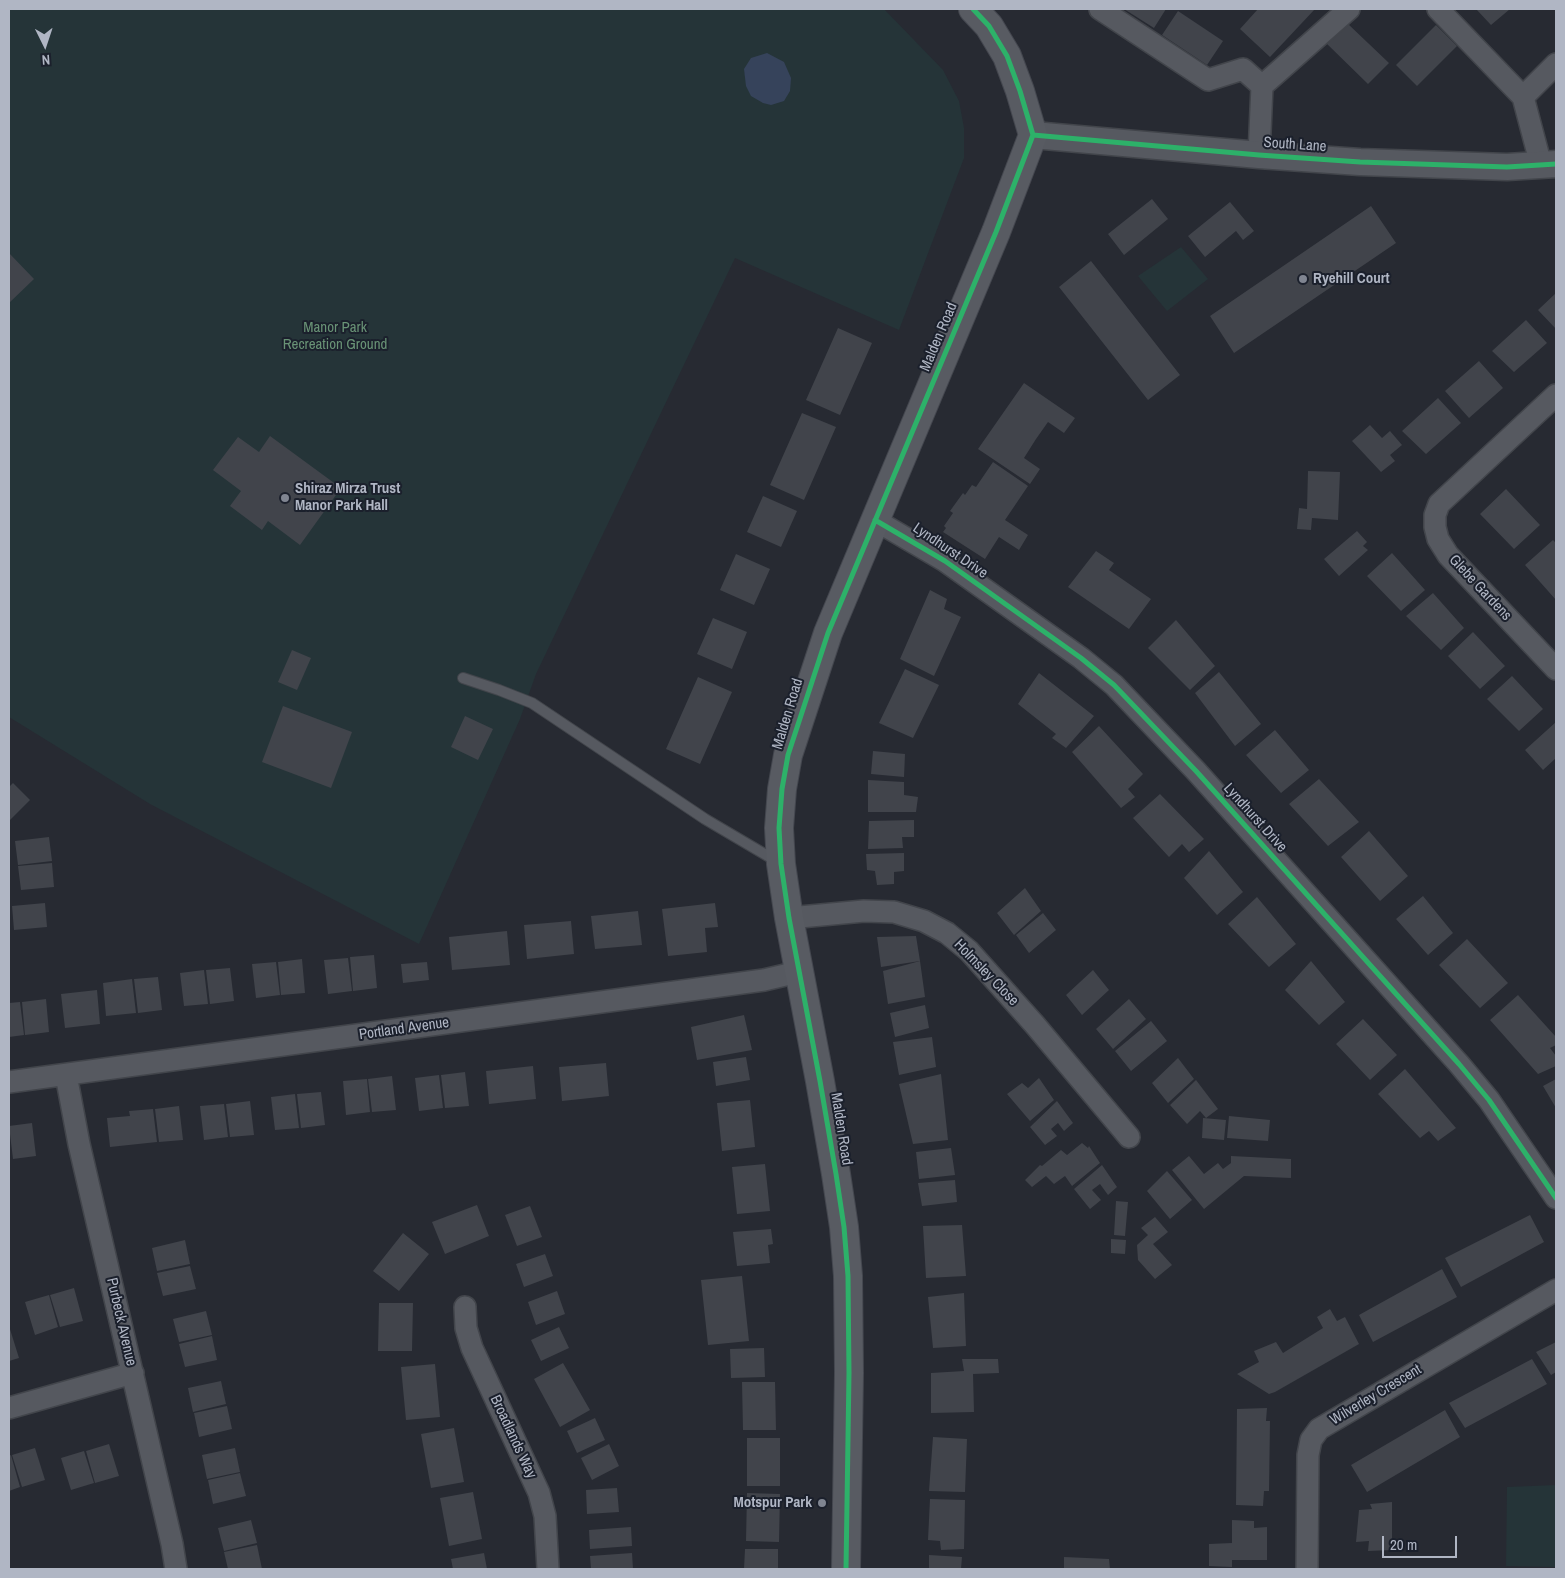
<!DOCTYPE html>
<html>
<head>
<meta charset="utf-8">
<style>
	body { margin:0 }
	#map { position:relative; width:1565px; height:1578px; overflow:hidden; background:#272a32; font-family:"Archivo Narrow",sans-serif }
	canvas { display:block }
	.frame { position:absolute; inset:0; border:10px solid #b0b6c4; pointer-events:none }
	.north { position:absolute; left:20px; top:20px; width:50px; height:50px; -webkit-text-stroke:4px #1b202c; paint-order:stroke; rotate:176deg; font-size:14px; font-weight:700; line-height:20px; text-align:center; color:#b0b6c4 }
	.north::after { content:''; display:block; margin:auto; width:18px; height:22px; background:#b0b6c4; clip-path:polygon(50% 0,100% 100%,50% 72%,0 100%) }
	.scale { position:absolute; left:1382px; top:1536px; width:75px; height:22px; box-sizing:border-box; border:2px solid #b0b6c4; border-top:0; padding-left:6px; font-size:15px; line-height:18px; white-space:nowrap; color:#b0b6c4; -webkit-text-stroke:4px #1b202c; paint-order:stroke }
</style>
</head>
<body>
<div id="map">
<canvas width="1565" height="1578"></canvas>
<div class="frame"></div>
<div class="north">N</div>
<div class="scale">20 m</div>
</div>
<script>
const g = document.querySelector('canvas').getContext('2d');
g.lineJoin = 'round';
function fill(path, color) { g.fillStyle = color; g.fill(path, 'evenodd'); }
const toPath = rows => new Path2D(rows.map(r => 'M' + r).join(''));
function trace(path, color, width, dash) { g.strokeStyle = color; g.lineWidth = width; g.lineCap = dash ? 'butt' : 'round'; g.setLineDash(dash || []); g.stroke(path); }
function label(font, color, halo, rows, align = 'center') {
  g.font = font + ' "Archivo Narrow",sans-serif'; g.lineWidth = 4; g.setLineDash([]); g.textBaseline = 'middle'; g.strokeStyle = halo; g.fillStyle = color; for (const [text, x, y, turn = 0] of rows) {
    g.save(); g.translate(x, y); g.rotate((+turn || 0) * Math.PI / 180); g.textAlign = isNaN(turn) ? turn : align; if (halo) g.strokeText(text, 0, 0); g.fillText(text, 0, 0); g.restore();
  }
}
fill(toPath([
	[9,9,884,9,943,70,959,101,964,128,964,158,899,330,735,258,536,674,520,719,419,944,150,804,9,717],
	[1181,247,1208,279,1167,311,1138,276],
	[1556,1485,1556,1567,1506,1566,1507,1487]
]), '#253438');
fill(toPath([
	[767,53,784,62,791,78,790,91,784,101,771,105,763,103,751,96,746,86,744,69,751,58]
]), '#36435b');
fill(toPath([
	[1124,9,1166,9,1154,28],
	[1258,9,1315,9,1270,57,1240,29],
	[1476,9,1510,9,1491,25],
	[1178,11,1223,41,1207,65,1162,35],
	[1347,23,1389,63,1368,84,1325,42],
	[1436,25,1457,46,1417,86,1396,65],
	[1152,199,1168,219,1124,255,1108,234],
	[1230,202,1254,231,1243,240,1236,231,1205,257,1188,236],
	[1371,206,1396,243,1234,353,1210,316],
	[9,253,34,279,9,303],
	[1091,261,1180,375,1148,400,1059,287],
	[1556,293,1556,329,1538,310],
	[1526,320,1547,343,1514,372,1492,351],
	[838,328,872,343,840,415,806,400],
	[1479,361,1503,388,1469,418,1445,391],
	[1024,383,1075,418,1064,433,1048,422,1036,439,1024,458,1040,469,1030,484,978,449],
	[1438,398,1461,423,1426,454,1402,431],
	[802,413,836,427,804,500,770,485],
	[1370,425,1382,438,1390,431,1402,445,1390,455,1395,461,1381,472,1352,441],
	[270,436,341,488,300,545,268,521,262,530,230,506,241,491,213,470,238,437,259,452],
	[993,462,1028,486,1005,520,1028,535,1019,550,999,537,985,559,943,532,946,528,944,526,953,513,950,511,963,493,965,495,972,485,976,487],
	[1308,471,1340,472,1338,520,1312,518,1311,530,1297,529,1299,508,1307,509],
	[1506,489,1540,525,1514,549,1480,514],
	[763,496,797,511,781,547,747,532],
	[1357,531,1367,542,1363,546,1368,550,1339,576,1324,559],
	[1553,540,1556,543,1556,600,1525,565],
	[1096,551,1114,563,1109,570,1151,599,1129,629,1068,587],
	[1392,553,1425,590,1401,611,1367,576],
	[736,554,770,569,754,605,720,590],
	[930,590,947,599,944,609,961,617,934,676,900,659],
	[1433,593,1464,628,1441,650,1406,616],
	[713,618,747,632,732,669,697,654],
	[1176,620,1215,666,1190,690,1148,648],
	[1473,632,1505,666,1480,689,1448,656],
	[292,650,311,658,297,690,278,682],
	[905,669,939,685,913,738,879,723],
	[1219,672,1261,724,1235,746,1195,693],
	[1039,673,1094,716,1066,748,1052,738,1056,734,1018,704],
	[1512,676,1543,709,1519,731,1487,699],
	[698,677,732,692,700,764,666,749],
	[283,706,352,732,331,788,262,762],
	[465,716,493,729,478,760,451,747],
	[1556,722,1556,758,1543,770,1525,750],
	[1099,726,1143,774,1128,789,1135,797,1121,808,1072,752],
	[1275,730,1309,770,1281,793,1246,755],
	[873,751,905,754,904,777,871,774],
	[1319,779,1359,822,1328,846,1289,804],
	[868,780,904,782,904,795,918,797,916,812,868,812],
	[13,783,30,800,9,821,9,787],
	[1160,794,1204,839,1189,852,1182,844,1169,857,1133,818],
	[914,820,914,837,902,837,903,848,868,849,869,821],
	[1369,831,1408,876,1380,901,1341,857],
	[49,837,52,861,18,865,15,841],
	[1209,851,1243,892,1217,915,1184,878],
	[904,853,904,871,894,872,894,884,877,885,875,871,867,870,866,854],
	[52,863,54,887,21,890,18,866],
	[1025,888,1041,911,1014,935,997,913],
	[1423,896,1453,933,1428,955,1396,919],
	[1257,897,1296,944,1269,967,1228,924],
	[45,903,47,927,14,930,12,906],
	[715,903,718,927,705,928,707,952,668,956,662,909],
	[638,911,642,945,595,949,591,916],
	[1043,913,1056,930,1029,953,1016,935],
	[571,921,574,954,527,959,524,925],
	[507,931,510,965,452,970,449,937],
	[916,936,920,961,881,967,877,937],
	[1467,939,1508,983,1480,1008,1439,965],
	[374,955,377,988,353,991,350,957],
	[348,958,352,991,328,994,324,960],
	[302,959,305,993,281,995,278,962],
	[920,961,925,997,888,1004,883,971],
	[1311,961,1345,1002,1319,1025,1285,990],
	[276,962,280,995,256,998,252,964],
	[427,962,429,980,403,983,401,964],
	[230,968,234,1001,210,1004,206,970],
	[204,970,208,1004,184,1006,180,973],
	[1093,970,1109,990,1082,1015,1066,995],
	[158,977,162,1010,138,1013,134,979],
	[132,979,136,1013,106,1016,103,983],
	[97,990,100,1024,65,1028,61,994],
	[1518,995,1556,1037,1556,1045,1550,1048,1556,1056,1556,1066,1538,1074,1490,1020],
	[46,999,49,1032,25,1035,22,1002],
	[1129,999,1146,1019,1113,1049,1096,1029],
	[20,1002,24,1035,9,1037,9,1003],
	[925,1005,929,1028,895,1037,890,1013],
	[744,1015,752,1050,697,1060,691,1027],
	[1363,1019,1397,1055,1370,1080,1336,1044],
	[1151,1021,1167,1041,1131,1071,1115,1051],
	[932,1037,936,1067,899,1075,893,1042],
	[746,1057,750,1080,716,1086,713,1062],
	[1178,1058,1194,1079,1168,1103,1152,1083],
	[606,1063,609,1096,562,1101,559,1067],
	[533,1066,536,1099,489,1104,486,1071],
	[1405,1069,1456,1128,1438,1141,1429,1131,1420,1138,1378,1094],
	[465,1072,469,1106,445,1108,441,1075],
	[941,1074,948,1140,913,1144,899,1084],
	[439,1075,443,1108,419,1111,415,1078],
	[392,1076,396,1110,372,1112,368,1079],
	[1039,1078,1054,1100,1030,1121,1007,1094,1022,1083,1028,1088],
	[367,1079,370,1112,346,1115,343,1081],
	[1556,1079,1556,1108,1543,1086],
	[1196,1080,1218,1109,1206,1118,1200,1111,1187,1124,1170,1105],
	[321,1092,325,1125,301,1128,297,1094],
	[295,1094,299,1128,275,1130,271,1097],
	[750,1100,755,1147,722,1151,717,1103],
	[250,1101,254,1135,230,1137,226,1104],
	[1057,1101,1073,1123,1064,1131,1058,1123,1051,1129,1057,1136,1045,1145,1030,1127],
	[224,1104,228,1137,204,1140,200,1106],
	[179,1106,183,1140,159,1142,155,1109],
	[153,1109,157,1142,110,1147,107,1118,130,1116,129,1111],
	[1229,1116,1270,1120,1268,1141,1227,1138],
	[1203,1118,1226,1120,1224,1140,1202,1138],
	[32,1123,36,1156,13,1159,9,1126],
	[1082,1143,1088,1148,1089,1146,1100,1163,1072,1186,1065,1176,1054,1184,1046,1176,1032,1187,1025,1180,1040,1165,1042,1166,1061,1150,1067,1155],
	[951,1148,955,1175,919,1179,916,1152],
	[1189,1156,1204,1174,1218,1163,1223,1169,1231,1163,1231,1156,1291,1159,1291,1178,1244,1176,1204,1209,1172,1170],
	[765,1164,770,1211,737,1214,732,1167],
	[1102,1165,1117,1187,1108,1195,1100,1184,1092,1190,1101,1200,1090,1209,1074,1189],
	[1167,1171,1192,1200,1170,1219,1147,1191],
	[955,1180,957,1202,922,1206,918,1183],
	[1116,1201,1128,1202,1125,1236,1114,1235],
	[477,1205,489,1236,445,1254,432,1222],
	[530,1206,542,1237,517,1246,505,1215],
	[1530,1215,1544,1242,1461,1287,1445,1258],
	[1155,1217,1168,1232,1153,1244,1172,1265,1155,1279,1138,1260,1137,1245,1148,1235,1141,1228],
	[962,1225,966,1276,926,1278,923,1226],
	[771,1229,773,1244,768,1245,770,1263,737,1266,733,1232],
	[403,1233,429,1254,399,1291,373,1271],
	[1111,1239,1126,1240,1125,1254,1111,1253],
	[185,1240,190,1264,157,1271,152,1248],
	[545,1254,553,1276,524,1287,516,1264],
	[190,1266,196,1289,163,1296,157,1273],
	[1442,1269,1457,1297,1373,1342,1359,1315],
	[742,1276,749,1341,708,1345,701,1280],
	[74,1288,83,1321,60,1327,50,1295],
	[557,1291,565,1314,536,1325,528,1302],
	[964,1293,966,1346,933,1348,928,1297],
	[49,1295,58,1327,35,1335,25,1302],
	[379,1303,413,1303,412,1351,378,1351],
	[1330,1309,1337,1321,1345,1317,1359,1344,1275,1392,1269,1394,1237,1374,1259,1362,1254,1351,1276,1342,1283,1353,1323,1328,1317,1317],
	[206,1311,212,1335,179,1342,173,1319],
	[9,1326,19,1358,9,1361],
	[559,1327,569,1348,541,1361,531,1340],
	[212,1336,217,1360,185,1367,179,1344],
	[1556,1342,1556,1372,1551,1375,1536,1352],
	[764,1348,765,1377,731,1378,730,1349],
	[962,1359,998,1359,999,1373,973,1374,974,1412,931,1413,931,1373,964,1371],
	[1532,1359,1547,1384,1465,1428,1449,1403],
	[563,1363,590,1410,560,1427,534,1379],
	[435,1364,440,1417,406,1420,401,1367],
	[221,1381,226,1404,193,1412,188,1388],
	[742,1382,775,1382,776,1430,743,1430],
	[227,1406,232,1429,199,1437,194,1413],
	[1267,1408,1266,1421,1270,1421,1269,1491,1264,1491,1263,1506,1236,1505,1237,1409],
	[1445,1410,1460,1437,1367,1492,1351,1465],
	[595,1418,605,1440,577,1453,567,1431],
	[454,1428,464,1482,431,1488,421,1434],
	[933,1437,967,1439,965,1492,929,1491],
	[747,1438,780,1438,780,1486,747,1486],
	[109,1444,119,1476,95,1483,86,1451],
	[609,1444,619,1466,592,1480,581,1458],
	[35,1448,45,1480,22,1487,12,1455],
	[235,1448,240,1472,207,1479,202,1455],
	[84,1451,94,1483,71,1490,61,1458],
	[11,1455,20,1487,9,1491,9,1456],
	[240,1473,246,1496,213,1504,208,1480],
	[617,1488,619,1512,587,1514,586,1490],
	[473,1492,482,1539,449,1546,440,1498],
	[747,1493,780,1494,779,1542,746,1541],
	[930,1499,965,1500,964,1549,941,1550,940,1541,928,1540],
	[1392,1502,1392,1550,1368,1551,1369,1541,1356,1542,1359,1510,1372,1509,1370,1504],
	[251,1520,257,1543,224,1551,218,1528],
	[1232,1520,1254,1521,1254,1528,1267,1527,1267,1560,1232,1560,1232,1567,1209,1566,1209,1544,1232,1543],
	[631,1527,632,1546,590,1549,589,1530],
	[257,1545,262,1569,228,1569,224,1552],
	[745,1549,778,1549,778,1569,744,1569],
	[484,1553,487,1569,453,1569,451,1559],
	[632,1553,633,1569,591,1569,590,1556],
	[929,1555,962,1557,961,1569,929,1569],
	[1064,1557,1109,1559,1110,1569,1064,1569]
]), '#41444b');
const service = toPath([
	[463,678,499,690,532,703,705,819,778,862]
]);
const minor = toPath([
	[1100,9,1208,80,1243,69,1262,86],
	[1438,9,1523,97,1541,165],
	[1523,97,1556,64],
	[1259,155,1262,86,1349,9],
	[1556,395,1439,504,1435,515,1435,527,1438,539,1448,555,1556,669],
	[875,520,945,561,1081,658,1114,685,1196,771,1459,1064,1489,1100,1556,1198],
	[789,918,864,911,894,912,924,921,947,933,969,951,1035,1025,1129,1137],
	[66,1075,79,1144,172,1544,176,1569],
	[9,1082,764,980,798,972],
	[465,1307,466,1328,472,1348,539,1493,545,1516,548,1569],
	[9,1408,133,1373],
	[1307,1569,1308,1455,1311,1440,1319,1429,1556,1290]
]);
const tertiary = toPath([
	[1033,135,1259,155,1360,162,1507,167,1556,164]
]);
const primary = toPath([
	[846,1569,849,1373,848,1276,844,1227,836,1174,820,1081,789,918,781,864,779,828,782,789,788,755,828,633,996,232,1033,135,1020,91,1007,56,989,26,973,9]
]);
trace(service, '#42454b', 12);
trace(minor, '#42454b', 24);
trace(tertiary, '#42454b', 29);
trace(primary, '#44474f', 30);
trace(service, '#565960', 10);
trace(minor, '#565960', 21);
trace(tertiary, '#565960', 26);
trace(primary, '#585b62', 28);
trace(toPath([
	[1033,135,1259,155,1360,162,1507,167,1556,164],
	[875,520,945,561,1081,658,1114,685,1196,771,1459,1064,1489,1100,1556,1198],
	[846,1569,849,1373,848,1276,844,1227,836,1174,820,1081,789,918,781,864,779,828,782,789,788,755,828,633,996,232,1033,135,1020,91,1007,56,989,26,973,9]
]), '#2db169', 5);
for (const [x, y, r, color] of [
	[1303,279,5,"#808591"],
	[285,498,5,"#808591"],
	[822,1503,5,"#808591"]
]) { const dot = new Path2D(); dot.arc(x, y, r, 0, 2 * Math.PI); g.fillStyle = color; g.fill(dot); trace(dot, '#1b202c', 2); }
label('15px', '#b0b6c4', '#1b202c', [
	["South Lane",1295,145,4],
	["Malden Road",939,337,-67],
	["Lyndhurst Drive",950,551,34],
	["Glebe Gardens",1480,588,47],
	["Malden Road",788,714,-73],
	["Lyndhurst Drive",1255,818,48],
	["Holmsley Close",986,973,46],
	["Portland Avenue",404,1029,-8],
	["Malden Road",841,1129,81],
	["Purbeck Avenue",121,1322,77],
	["Wilverley Crescent",1376,1395,-31],
	["Broadlands Way",513,1437,65]
]);
label('bold 15px', '#b0b6c4', '#1b202c', [
	["Ryehill Court",1313,279],
	["Shiraz Mirza Trust",295,489],
	["Manor Park Hall",295,506],
	["Motspur Park",812,1503,"right"]
], 'left');
label('15px', '#699376', '#1b202c', [
	["Manor Park",335,328],
	["Recreation Ground",335,345]
]);
</script>
</body>
</html>
